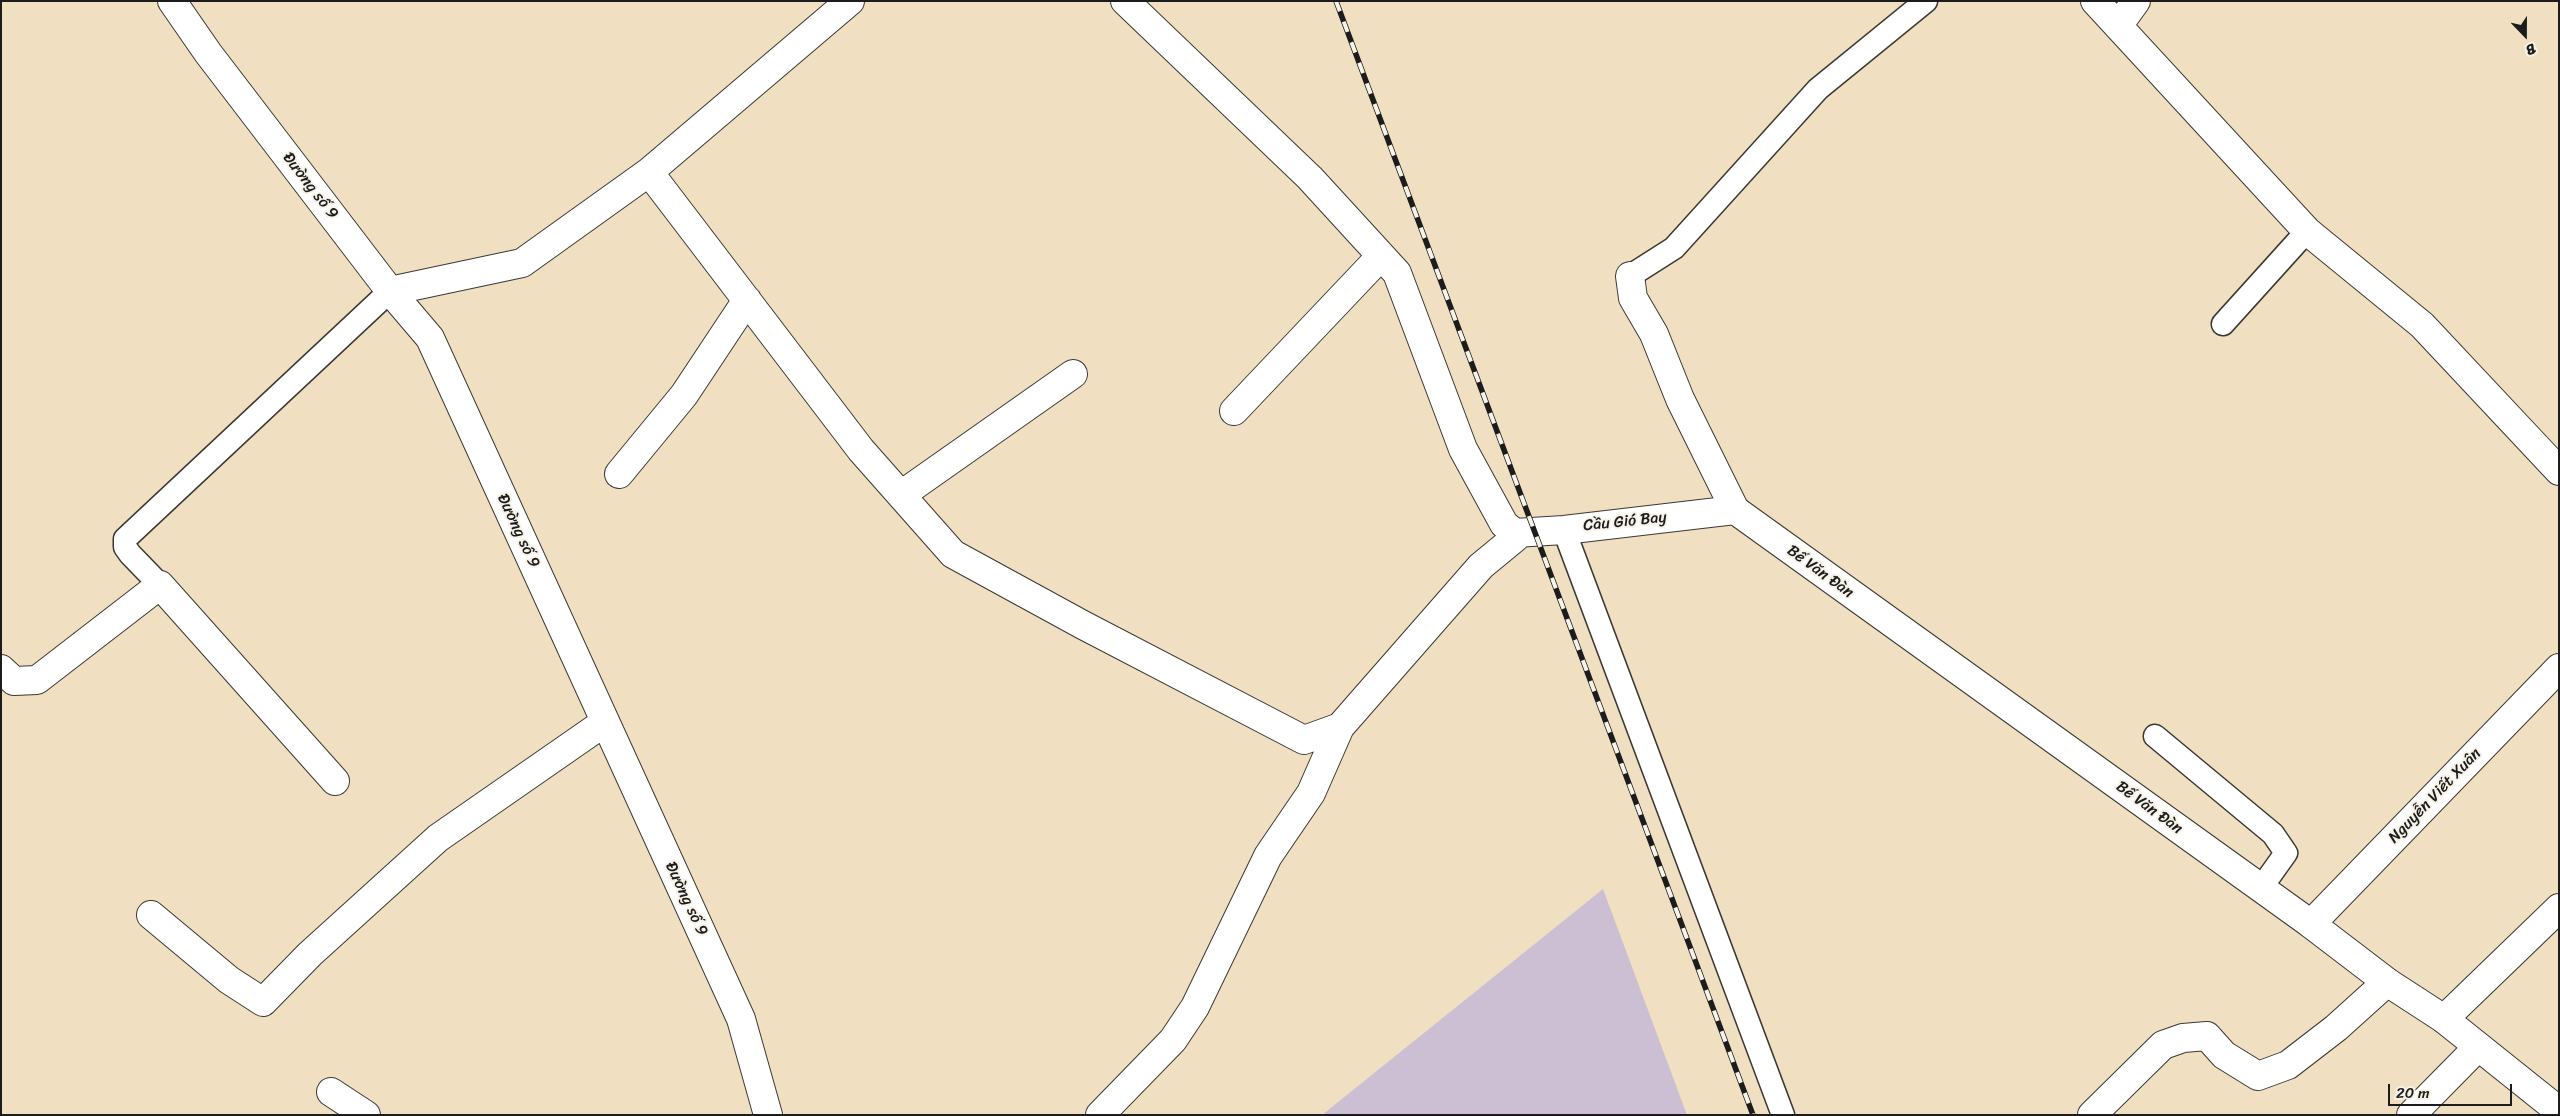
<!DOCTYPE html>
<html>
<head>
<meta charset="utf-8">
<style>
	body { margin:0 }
	#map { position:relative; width:2560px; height:1116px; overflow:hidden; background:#f0dfc0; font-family:Sriracha,sans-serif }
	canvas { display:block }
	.frame { position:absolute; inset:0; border:2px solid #1c1c1c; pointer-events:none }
	.north { position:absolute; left:2500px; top:10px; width:50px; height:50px; -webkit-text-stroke:4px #f7f3e8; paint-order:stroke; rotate:158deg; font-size:14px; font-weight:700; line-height:20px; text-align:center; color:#1c1c1c }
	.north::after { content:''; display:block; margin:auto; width:18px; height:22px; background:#1c1c1c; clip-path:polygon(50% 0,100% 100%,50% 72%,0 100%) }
	.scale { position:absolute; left:2388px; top:1084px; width:124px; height:22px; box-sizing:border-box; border:2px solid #1c1c1c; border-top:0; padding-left:6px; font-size:15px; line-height:18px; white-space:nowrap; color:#1c1c1c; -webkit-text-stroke:4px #f7f3e8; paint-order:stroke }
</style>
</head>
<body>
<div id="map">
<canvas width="2560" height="1116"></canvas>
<div class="frame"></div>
<div class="north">B</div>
<div class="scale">20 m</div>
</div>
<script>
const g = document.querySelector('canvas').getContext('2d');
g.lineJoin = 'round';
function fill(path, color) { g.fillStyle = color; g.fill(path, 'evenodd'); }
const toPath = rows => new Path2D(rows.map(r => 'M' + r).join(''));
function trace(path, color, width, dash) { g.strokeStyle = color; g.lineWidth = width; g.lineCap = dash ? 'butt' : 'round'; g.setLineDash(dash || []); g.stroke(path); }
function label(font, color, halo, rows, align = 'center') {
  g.font = font + ' Sriracha,sans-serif'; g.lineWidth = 4; g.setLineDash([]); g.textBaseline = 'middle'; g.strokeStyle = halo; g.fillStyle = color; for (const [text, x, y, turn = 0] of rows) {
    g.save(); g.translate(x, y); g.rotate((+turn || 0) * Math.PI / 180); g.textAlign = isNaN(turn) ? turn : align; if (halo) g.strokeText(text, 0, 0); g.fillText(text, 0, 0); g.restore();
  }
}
fill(toPath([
	[1603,889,1687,1115,1322,1115]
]), '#ccbfd4');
const lane = toPath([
	[1630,276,1674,248,1818,89,1926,1],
	[2223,324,2307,231],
	[1564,530,1783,1115],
	[160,585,130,554,125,547,125,539,390,291],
	[2155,736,2273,834,2286,853,2261,888]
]);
const street = toPath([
	[172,1,208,53,390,291,430,338,741,1019,768,1115],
	[2095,1,2307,231,2422,325,2559,471],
	[2118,26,2136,1],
	[649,172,861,450,953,554,1083,625,1304,740,1340,727,1481,566,1515,538,1515,533,1504,524,1463,449,1397,273,1310,178,1125,1],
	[1630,276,1633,298,1654,334,1680,399,1735,510],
	[390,291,522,263,649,172,850,1],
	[1234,411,1381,256],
	[619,474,684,395,747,300],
	[901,495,1073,374],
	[1,669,14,681,37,680,160,585,335,781],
	[151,915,229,980,263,1002,310,954,438,838,605,722],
	[2311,924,2559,668],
	[2444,1019,2559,908],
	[331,1092,366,1115],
	[1100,1115,1173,1040,1195,1007,1268,856,1311,793,1340,727],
	[2092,1115,2163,1045,2183,1038,2207,1036,2224,1055,2258,1076,2288,1065,2336,1028,2387,982],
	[2411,1115,2478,1047]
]);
const secondary = toPath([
	[1515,533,1564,530,1735,510,2311,924,2387,982,2444,1019,2559,1111]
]);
trace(lane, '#3c3935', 25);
trace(street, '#3c3935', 30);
trace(secondary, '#3c3935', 30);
trace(lane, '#fff', 22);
trace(street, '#fff', 28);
trace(secondary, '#fff', 28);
const rail = toPath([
	[1336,1,1753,1115]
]);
trace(rail, '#1c1c1c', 5.5);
trace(rail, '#f7f3e8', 4, [11]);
label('16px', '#1c1c1c', '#f7f3e8', [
	["Đường số 9",310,186,52],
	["Cầu Gió Bay",1625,522,-6],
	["Đường số 9",518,531,65],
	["Bế Văn Đàn",1820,572,36],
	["Nguyễn Viết Xuân",2435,796,-46],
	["Bế Văn Đàn",2149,808,36],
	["Đường số 9",686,899,65]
]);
</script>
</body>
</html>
